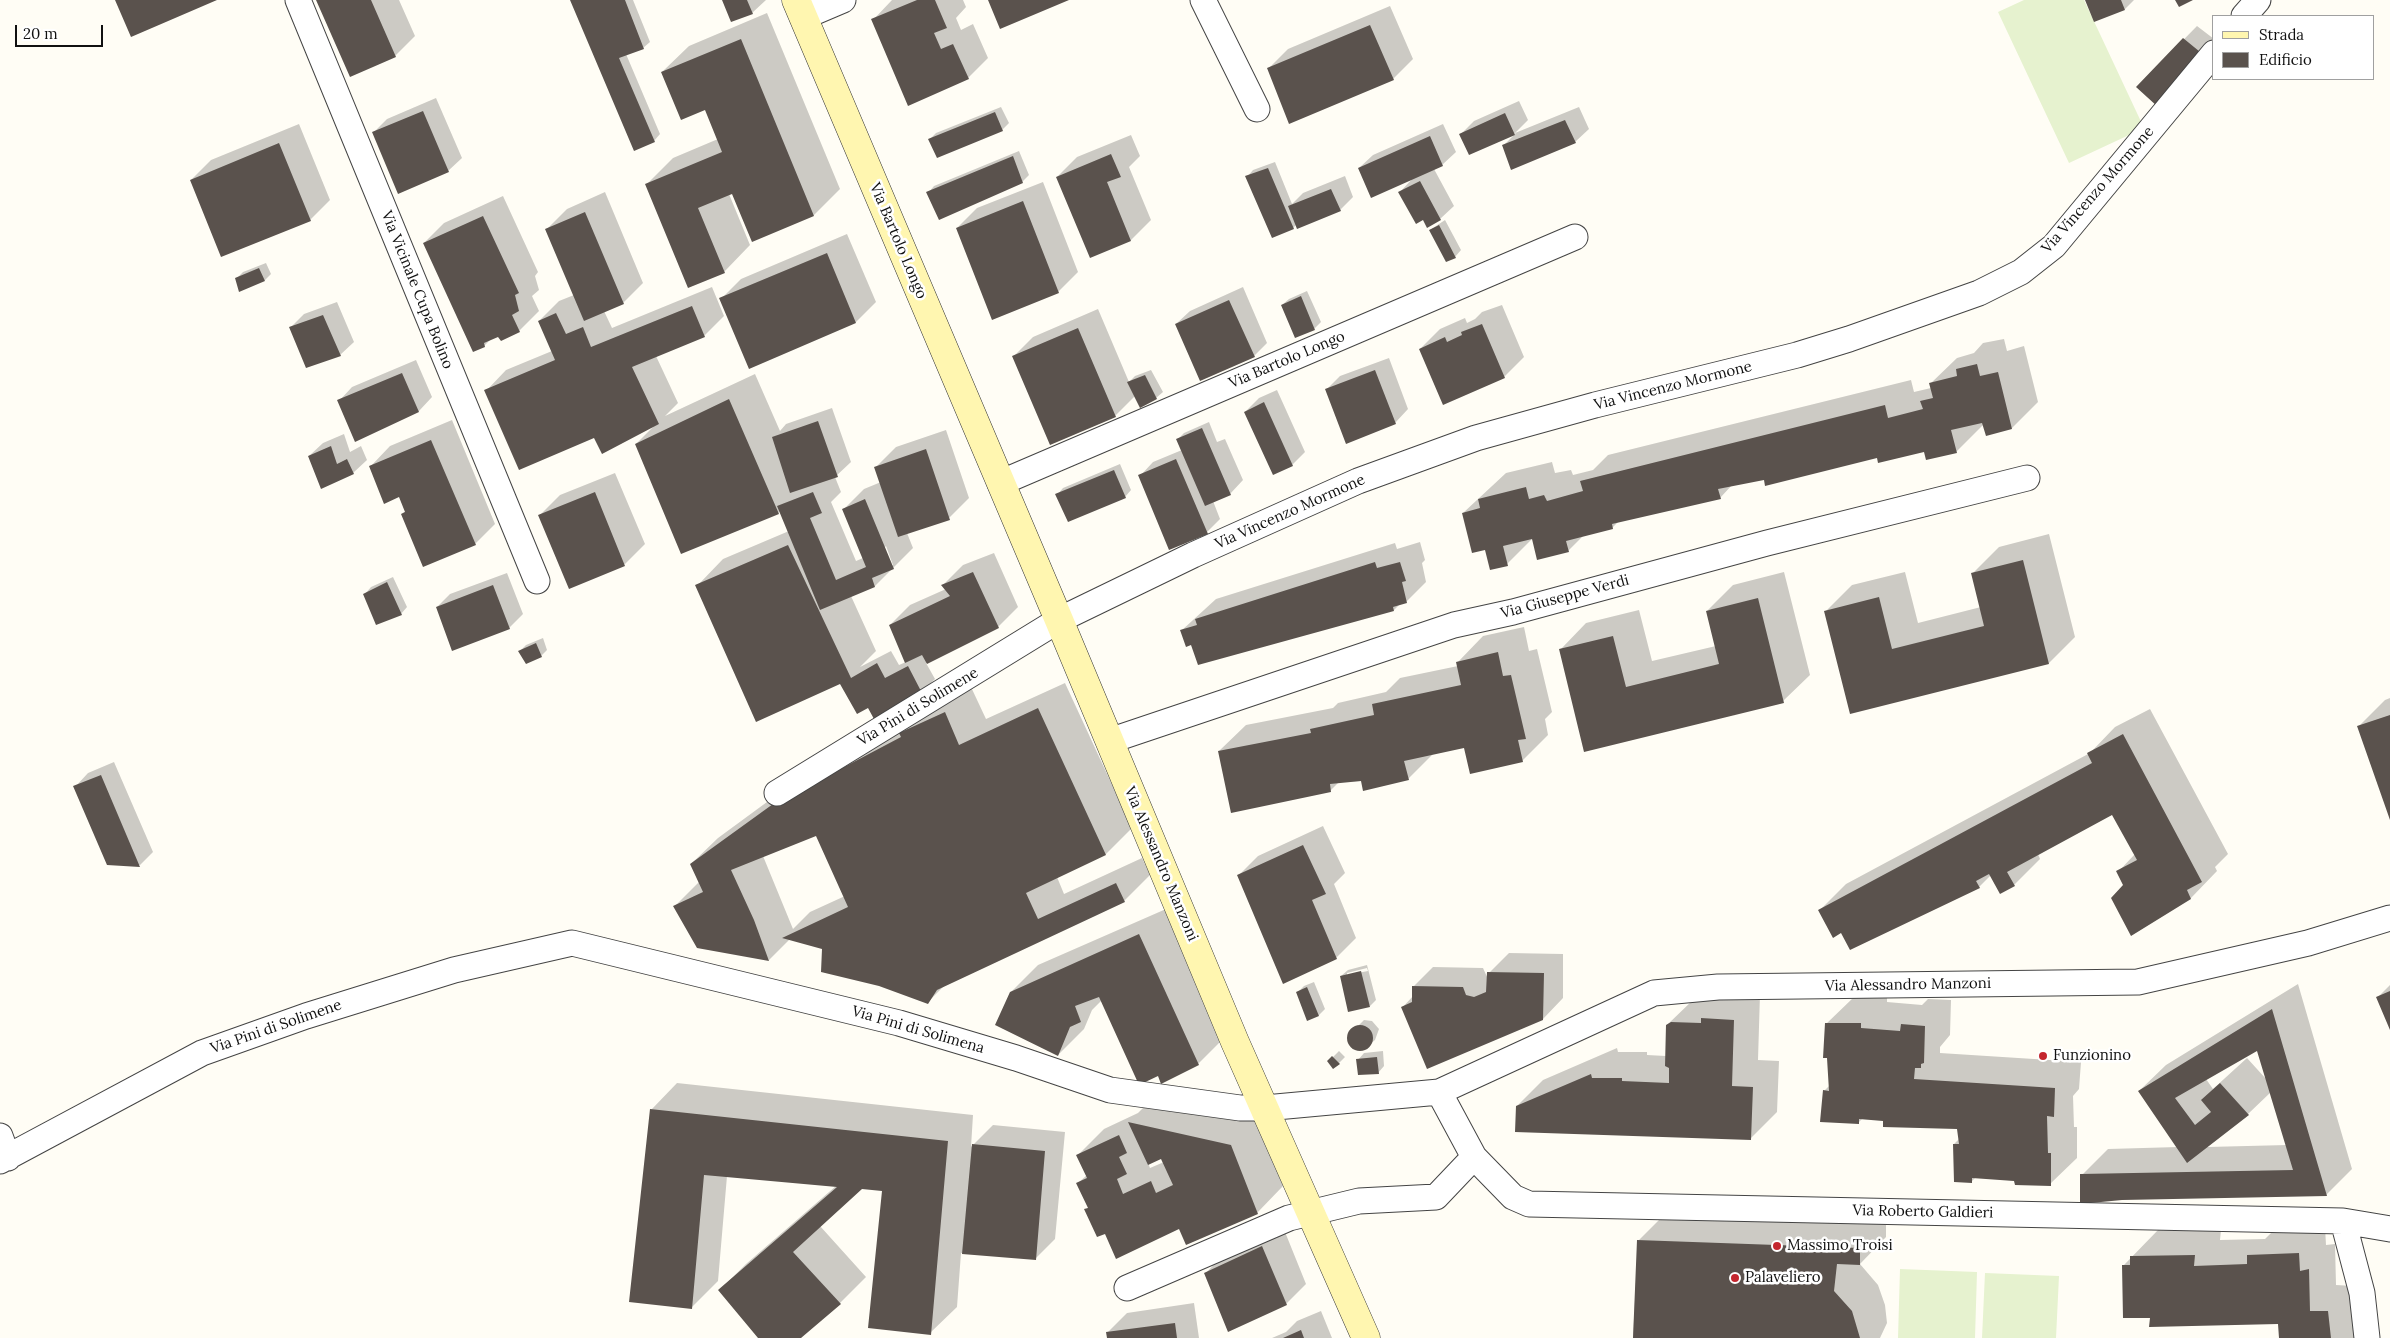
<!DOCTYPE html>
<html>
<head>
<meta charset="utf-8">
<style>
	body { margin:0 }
	#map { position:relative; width:2390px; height:1338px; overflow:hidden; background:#fffdf5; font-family:Lora,serif }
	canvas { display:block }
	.legend { position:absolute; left:2212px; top:15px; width:162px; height:65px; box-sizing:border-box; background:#fff; border:1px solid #a0a0a0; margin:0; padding:6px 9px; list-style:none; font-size:15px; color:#111 }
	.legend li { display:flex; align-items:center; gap:10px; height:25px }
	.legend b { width:25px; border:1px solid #a0a0a0 }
	.scale { position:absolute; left:15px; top:25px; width:88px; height:22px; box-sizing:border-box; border:2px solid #111; border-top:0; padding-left:6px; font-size:15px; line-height:18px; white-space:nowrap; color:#111; -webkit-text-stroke:4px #fff; paint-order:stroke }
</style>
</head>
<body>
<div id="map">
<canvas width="2390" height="1338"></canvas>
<ul class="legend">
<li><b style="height:6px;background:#fff6b0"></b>Strada</li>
<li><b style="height:14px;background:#5a524d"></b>Edificio</li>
</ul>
<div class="scale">20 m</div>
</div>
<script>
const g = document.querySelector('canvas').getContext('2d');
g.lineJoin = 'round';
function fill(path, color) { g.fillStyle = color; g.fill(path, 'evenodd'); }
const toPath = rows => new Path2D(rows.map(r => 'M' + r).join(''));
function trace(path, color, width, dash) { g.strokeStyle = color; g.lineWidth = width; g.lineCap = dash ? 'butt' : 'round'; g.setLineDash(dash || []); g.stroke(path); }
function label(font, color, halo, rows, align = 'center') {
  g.font = font + ' Lora,serif'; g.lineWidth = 5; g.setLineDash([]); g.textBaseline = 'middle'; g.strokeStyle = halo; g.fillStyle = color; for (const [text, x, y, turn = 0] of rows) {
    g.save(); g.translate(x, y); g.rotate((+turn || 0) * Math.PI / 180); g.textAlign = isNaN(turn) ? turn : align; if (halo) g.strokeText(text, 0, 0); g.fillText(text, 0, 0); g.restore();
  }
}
fill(toPath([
	[2024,0,2084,0,2144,128,2069,163,1998,12],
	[1900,1269,1977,1272,1975,1338,1898,1338],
	[1985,1273,2059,1276,2056,1338,1982,1338]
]), '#e6f2cf');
fill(toPath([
	[317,0,399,0,415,36,395,56],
	[571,0,633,0,650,42,643,48,626,54,660,134,654,141,635,149],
	[723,0,766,0,752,13],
	[892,0,963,0,966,7,956,18,961,30,973,24,988,58,968,78,873,20],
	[2086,0,2134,0,2125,9],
	[1390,6,1413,59,1393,79,1268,69,1288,49],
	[767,13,840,189,814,215,733,193,729,194,750,245,724,272,647,184,673,158,718,139,706,108,662,72,689,46],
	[2197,26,2214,39,2214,46,2137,87],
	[436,98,462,158,448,171,373,133,387,119],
	[1519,101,1528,120,1515,133,1579,107,1589,129,1575,142,1504,145,1516,133,1470,153,1461,134,1474,121],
	[1001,107,1009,123,1002,130,929,140,936,133],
	[299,124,330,200,310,220,191,180,211,160],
	[1443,124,1456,152,1442,165,1434,169,1454,206,1440,219,1424,218,1400,192,1414,177,1359,168,1373,155],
	[1131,135,1140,156,1129,167,1151,220,1131,240,1090,256,1057,177,1077,157],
	[1019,151,1029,175,1022,182,928,193,934,186],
	[1275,162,1292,204,1303,193,1345,176,1353,197,1340,210,1297,224,1293,228,1247,177,1253,170],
	[1043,182,1078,272,1058,292,957,228,977,208],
	[605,192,643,283,623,303,604,311,612,328,712,287,724,316,704,336,656,356,678,403,665,416,755,374,780,431,786,424,832,408,851,462,835,477,841,492,831,502,856,561,863,558,844,509,864,489,881,482,876,467,896,447,946,430,969,498,949,518,907,533,913,548,875,586,851,596,876,651,860,667,891,651,899,665,906,662,890,625,910,605,946,589,943,585,963,565,994,553,1018,607,998,627,926,663,935,679,922,692,869,706,842,684,697,586,723,559,789,531,781,511,778,513,636,444,655,425,594,436,486,391,506,370,552,351,539,321,559,301,574,295,547,229,567,209],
	[886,546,893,565,891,566,884,548],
	[503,196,538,272,535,276,539,290,532,296,539,311,519,331,492,338,484,346,424,243,444,223],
	[1445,220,1461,250,1455,257,1430,230],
	[847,234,876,302,856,322,749,367,721,299,741,279],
	[266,263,271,274,265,280,236,279,243,272],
	[1243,287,1267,343,1254,356,1176,324,1190,311],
	[1307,291,1321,322,1314,329,1282,305,1289,299],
	[337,302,354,342,340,355,290,328,304,314],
	[1502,305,1524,357,1504,377,1420,349,1440,329,1465,318,1467,323,1475,319,1482,312],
	[1098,309,1129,382,1135,376,1151,370,1163,392,1156,398,1135,396,1115,416,1013,357,1033,337],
	[2004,339,2007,351,2024,346,2038,402,2012,428,1984,424,1956,452,1925,450,1878,457,1733,484,1720,498,1619,521,1612,528,1584,535,1568,551,1533,538,1507,564,1486,549,1463,513,1506,473,1552,462,1555,473,1571,470,1573,475,1593,470,1608,455,1911,380,1914,392,1931,388,1930,384,1957,358,1974,353,1983,343],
	[1389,358,1408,409,1395,423,1326,390,1340,376],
	[416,360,432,397,419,411,356,440,339,401,352,387],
	[1277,390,1305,452,1292,465,1245,412,1259,398],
	[452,420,495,524,475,544,402,514,406,511,400,496,370,467,390,446],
	[1209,422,1217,442,1225,439,1243,480,1230,494,1213,501,1220,519,1207,532,1140,476,1153,462,1182,450,1178,439,1184,433],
	[344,434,350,452,361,446,367,460,353,473,309,456,323,443],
	[1120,464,1131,490,1125,497,1057,495,1063,488],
	[615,473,645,544,625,564,569,587,540,515,560,495],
	[2049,534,2075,637,2049,663,1851,713,1826,611,1852,585,1905,572,1918,623,1981,607,1973,573,1999,547],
	[1420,542,1425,560,1422,563,1426,582,1406,602,1400,604,1394,610,1192,644,1181,631,1216,599,1395,543,1397,549],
	[1784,572,1810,675,1783,701,1585,751,1560,650,1586,623,1639,610,1652,661,1716,646,1707,611,1733,585],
	[507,573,523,614,509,628,437,607,450,594],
	[393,577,407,607,401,614,365,594,371,587],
	[1524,627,1529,651,1537,649,1552,712,1545,719,1548,735,1522,761,1465,746,1434,753,1408,779,1339,782,1331,790,1232,812,1219,751,1246,725,1333,708,1338,703,1386,692,1400,678,1458,666,1457,663,1483,636],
	[543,638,547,650,541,656,520,651,526,645],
	[1065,683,1132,828,1106,854,1057,877,1064,894,1142,858,1150,875,1124,901,946,984,928,1002,823,948,790,939,769,960,675,906,699,882,691,864,718,838,835,752,971,687,986,719],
	[816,835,845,896,810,912,793,929,763,856],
	[2390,698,2390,817,2358,727,2385,700],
	[2150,709,2228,854,2215,867,2217,871,2191,898,2132,935,2125,885,2118,872,2135,854,2113,814,2038,854,2040,859,2014,885,1991,875,1979,887,1842,932,1820,910,1846,884,2090,753,2115,727],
	[114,762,153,852,140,865,108,864,75,787,88,773],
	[1323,826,1345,873,1334,884,1356,938,1336,958,1238,876,1258,856],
	[1166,909,1225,1037,1198,1064,1162,1082,1159,1075,1102,1000,1092,1010,1084,1029,1058,1055,1011,992,1038,965],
	[1509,953,1563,954,1563,998,1543,1019,1402,1008,1413,996,1413,987,1433,967,1483,968,1488,979,1489,973],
	[1367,965,1376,1000,1370,1006,1341,976,1348,970],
	[1367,968,1368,971,1347,975,1347,973],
	[1314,982,1325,1009,1319,1015,1308,1019,1297,993,1304,986],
	[2298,984,2352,1169,2326,1195,2082,1175,2108,1149,2178,1147,2139,1091,2166,1065],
	[2258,1049,2267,1080,2247,1058,2213,1089,2206,1079],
	[2271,1092,2287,1145,2207,1147,2248,1114],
	[2390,985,2390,1027,2377,998],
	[1760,994,1758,1060,1779,1061,1777,1112,1751,1138,1517,1106,1543,1080,1617,1048,1618,1052,1647,1052,1647,1055,1666,1056,1667,1025,1694,999],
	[1853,998,1887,998,1887,1002,1922,1005,1928,999,1951,1000,1950,1035,1940,1047,1940,1053,2081,1062,2079,1089,2073,1096,2074,1127,2077,1127,2077,1158,2050,1184,1976,1177,1971,1182,1954,1144,1960,1138,1958,1127,1863,1118,1858,1123,1824,1091,1830,1085,1826,1024],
	[1364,1020,1372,1021,1379,1029,1375,1040,1364,1049,1353,1049,1349,1044,1349,1035],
	[1339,1051,1345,1057,1339,1063,1329,1061],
	[1383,1051,1384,1066,1378,1073,1358,1060,1364,1053],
	[677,1083,973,1115,971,1147,993,1125,1065,1132,1055,1239,1035,1259,961,1253,957,1307,930,1333,883,1190,862,1188,820,1226,866,1277,840,1303,799,1338,760,1338,720,1290,746,1264,836,1186,727,1176,718,1281,691,1308,651,1110],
	[1155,1096,1257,1119,1283,1186,1257,1213,1180,1228,1105,1232,1086,1210,1089,1207,1078,1183,1087,1175,1078,1155,1104,1129,1138,1113],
	[1161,1157,1164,1162,1150,1168,1148,1163],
	[1664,1215,1886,1222,1886,1237,1860,1264,1878,1285,1885,1305,1887,1323,1880,1338,1633,1338,1638,1241],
	[1283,1227,1306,1284,1286,1304,1205,1274,1225,1253],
	[2325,1227,2326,1245,2335,1244,2336,1285,2354,1286,2360,1338,2281,1338,2279,1323,2151,1317,2124,1265,2158,1230,2221,1230,2220,1240,2265,1239,2275,1229],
	[1194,1303,1199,1338,1108,1338,1107,1333,1127,1313],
	[1321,1311,1332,1338,1272,1338,1286,1332,1297,1321]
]), '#0003');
fill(toPath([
	[115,0,217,0,131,37],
	[316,0,371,0,396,57,350,77],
	[570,0,625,0,644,49,619,58,655,142,634,151],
	[722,0,747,0,753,14,731,22],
	[917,0,935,0,947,28,934,33,941,49,953,44,969,79,908,106,871,19],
	[988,0,1069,0,1000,29],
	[2085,0,2121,0,2125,10,2094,22],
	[2175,0,2193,0,2179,7],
	[1370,25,1394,80,1289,124,1267,68],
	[2183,38,2205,56,2158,107,2136,87],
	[741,39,814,216,752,242,732,194,698,208,725,273,688,288,645,184,722,152,705,110,681,120,661,72],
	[423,111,449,172,398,194,372,132],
	[995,112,1003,131,937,158,928,139],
	[1505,113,1515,135,1469,155,1459,134],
	[1565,120,1576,143,1511,170,1502,145],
	[1430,136,1443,166,1371,198,1358,168],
	[279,143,311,221,221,257,190,180],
	[1111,154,1121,177,1107,182,1131,241,1090,258,1056,177],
	[1013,156,1023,183,939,220,926,192],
	[1268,168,1294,229,1272,238,1245,176],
	[1420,181,1441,220,1427,228,1423,220,1416,224,1398,192],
	[1331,189,1341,211,1297,229,1288,206],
	[1023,201,1059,293,992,320,956,228],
	[585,212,624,304,584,321,545,229],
	[483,216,519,293,515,295,519,311,512,315,520,332,501,341,498,337,484,343,485,347,473,352,423,243],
	[1439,225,1456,258,1446,262,1429,230],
	[827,253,856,323,749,369,719,298],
	[259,268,265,281,239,292,235,278],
	[1301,296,1315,330,1295,338,1281,305],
	[1229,300,1255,357,1200,381,1175,324],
	[692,306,705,337,632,367,659,424,602,454,594,438,519,470,484,390,555,360,538,321,556,313,566,334,583,327,591,347],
	[323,315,341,356,306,368,289,327],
	[1482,324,1505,378,1443,405,1419,349,1445,337,1447,342,1462,335,1461,332],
	[1078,328,1116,417,1050,445,1012,356],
	[1977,364,1980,376,1998,372,2012,429,1986,436,1982,423,1951,430,1957,453,1926,460,1924,452,1878,463,1877,458,1765,486,1764,480,1718,489,1721,499,1612,524,1613,529,1566,541,1569,552,1537,560,1532,539,1503,546,1508,566,1490,570,1485,550,1472,553,1462,513,1480,508,1478,499,1526,487,1529,499,1544,495,1547,501,1583,491,1580,481,1885,405,1888,418,1923,409,1920,401,1933,398,1929,383,1957,376,1956,369],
	[1375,370,1396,424,1346,444,1325,389],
	[402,373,419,412,355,442,337,400],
	[1145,375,1157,399,1140,408,1127,382],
	[729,399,779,514,681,554,635,444],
	[1264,402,1293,466,1273,475,1244,412],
	[818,421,838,477,790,493,772,437],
	[1202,428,1231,495,1205,506,1176,439],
	[431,440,476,545,423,567,401,514,405,512,399,497,384,504,369,466],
	[331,446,337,464,347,459,354,474,321,489,308,456],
	[926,449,950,520,898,537,874,467],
	[1176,459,1208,534,1169,550,1138,475],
	[1114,470,1126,498,1068,522,1055,494],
	[595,492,625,566,569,589,538,515],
	[813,492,822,513,810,518,836,580,866,567,842,509,865,499,894,569,872,578,875,587,820,610,777,506],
	[788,545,851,678,877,663,885,678,908,666,922,693,874,719,868,708,857,714,840,684,756,722,695,585],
	[2023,560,2049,664,1850,714,1824,611,1879,597,1892,649,1984,626,1971,573],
	[1375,562,1377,568,1400,562,1406,581,1402,582,1407,603,1393,607,1394,611,1198,665,1191,645,1186,647,1180,630,1197,625,1195,619],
	[973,572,999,628,927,664,922,655,905,663,889,625,950,596,941,585],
	[387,582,402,615,376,625,363,594],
	[493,585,510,629,452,651,436,607],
	[1758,598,1784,703,1584,752,1559,649,1613,636,1626,687,1719,664,1706,611],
	[536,643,542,657,526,664,518,651],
	[1498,652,1503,676,1511,675,1526,739,1518,740,1523,762,1470,774,1464,748,1404,761,1409,780,1363,791,1361,781,1330,784,1331,792,1231,813,1218,751,1311,733,1310,729,1374,715,1372,704,1461,685,1456,662],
	[1038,708,1106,855,1026,893,1038,919,1116,883,1125,902,937,990,928,1004,879,986,821,972,822,949,782,938,848,907,816,836,731,870,754,920,769,961,697,948,673,906,703,892,690,864,809,778,812,784,901,737,899,733,945,712,959,745],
	[2390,715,2390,820,2357,726],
	[2123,734,2202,882,2187,890,2191,899,2131,936,2111,898,2123,885,2116,871,2137,860,2112,815,2007,872,2015,886,2000,894,1989,874,1976,881,1980,888,1850,950,1841,933,1833,938,1818,910,2092,763,2087,753],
	[101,775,140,867,107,865,73,786],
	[1303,845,1326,894,1312,900,1337,959,1283,984,1237,875],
	[1139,934,1199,1065,1161,1084,1158,1076,1139,1085,1099,997,1075,1006,1081,1022,1070,1027,1058,1056,995,1025,1010,992],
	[1361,971,1370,1007,1348,1012,1340,976],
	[1487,972,1544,973,1543,1020,1427,1069,1401,1007,1412,1002,1412,986,1463,987,1466,995,1474,997,1486,992],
	[1307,987,1319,1016,1307,1021,1296,992],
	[2390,991,2390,1030,2376,997],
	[2272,1009,2327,1196,2122,1200,2080,1204,2080,1174,2293,1170,2257,1051,2175,1098,2195,1125,2211,1112,2201,1100,2220,1083,2249,1115,2187,1163,2138,1091],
	[1701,1018,1734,1020,1732,1086,1753,1087,1751,1140,1515,1132,1516,1106,1591,1074,1592,1078,1622,1078,1622,1081,1669,1083,1669,1068,1665,1066,1666,1025,1671,1022,1701,1023],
	[1825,1023,1861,1023,1861,1028,1900,1031,1901,1024,1925,1026,1924,1063,1921,1064,1921,1068,1915,1068,1914,1079,2055,1088,2054,1117,2047,1116,2048,1153,2051,1153,2051,1186,2015,1185,2014,1181,1972,1178,1972,1183,1954,1182,1953,1144,1959,1144,1957,1129,1883,1127,1883,1121,1859,1119,1859,1124,1820,1122,1823,1090,1829,1091,1827,1058,1823,1058],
	'1347 1038a13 13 0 1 1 26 0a13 13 0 1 1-26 0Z',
	[1332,1056,1340,1064,1333,1069,1327,1061],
	[1377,1057,1379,1074,1358,1075,1356,1059],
	[650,1109,948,1141,931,1335,868,1328,882,1191,862,1189,793,1252,841,1304,801,1338,758,1338,718,1290,837,1187,704,1175,692,1309,629,1302],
	[1128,1122,1231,1145,1258,1214,1186,1245,1179,1229,1116,1259,1105,1234,1097,1237,1084,1209,1088,1208,1076,1183,1087,1178,1076,1155,1119,1135,1127,1153,1119,1157,1127,1174,1117,1179,1123,1194,1151,1181,1156,1193,1173,1185,1161,1159,1148,1165],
	[972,1144,1045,1151,1036,1260,962,1254],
	[1637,1240,1860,1248,1860,1265,1837,1264,1834,1291,1852,1311,1860,1338,1633,1338],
	[1262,1246,1287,1305,1228,1332,1204,1273],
	[2299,1253,2300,1271,2309,1269,2310,1311,2328,1311,2331,1338,2279,1338,2278,1324,2149,1327,2150,1318,2123,1318,2122,1265,2130,1265,2130,1256,2195,1255,2194,1266,2247,1264,2247,1255],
	[1175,1323,1177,1338,1107,1338,1106,1332],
	[1301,1330,1304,1338,1283,1338]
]), '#5a524d');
const street = toPath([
	[298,0,537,581],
	[1203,0,1257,109],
	[2244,16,2258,0],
	[803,17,843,0],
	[1000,483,1575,237],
	[1109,741,1454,625,1513,612,1767,543,2027,478],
	[777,793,1059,620,1193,555,1358,481,1476,438,1595,405,1797,355,1849,339,1979,293,2021,272,2054,246,2214,53],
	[0,1136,8,1158],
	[1474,1157,1513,1197,1529,1204,2343,1221,2390,1229],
	[0,1161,202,1053,306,1016,454,970,572,943,899,1023,1016,1058,1110,1090,1240,1108,1265,1108,1439,1092,1654,993,1718,987,2138,982,2308,943,2390,918],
	[2343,1221,2362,1293,2367,1338],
	[1127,1288,1289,1218,1359,1201,1436,1197,1474,1157,1439,1092]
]);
const secondary = toPath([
	[796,0,1059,620,1235,1042,1366,1338]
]);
trace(street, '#444', 27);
trace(secondary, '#333', 29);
trace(street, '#fff', 25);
trace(secondary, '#fff6b0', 28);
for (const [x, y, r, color] of [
	[2043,1056,5,"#c4262e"],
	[1777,1246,5,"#c4262e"],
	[1735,1278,5,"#c4262e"]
]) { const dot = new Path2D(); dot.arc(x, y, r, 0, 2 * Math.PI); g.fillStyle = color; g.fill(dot); trace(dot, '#fff', 2); }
label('15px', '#111', '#fff', [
	["Via Vincenzo Mormone",2098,190,-49],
	["Via Bartolo Longo",898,241,67],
	["Via Vicinale Cupa Bolino",417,290,68],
	["Via Bartolo Longo",1287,360,-23],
	["Via Vincenzo Mormone",1673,386,-14],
	["Via Vincenzo Mormone",1290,512,-24],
	["Via Giuseppe Verdi",1565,597,-15],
	["Via Pini di Solimene",918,707,-31],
	["Via Alessandro Manzoni",1161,864,67],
	["Via Alessandro Manzoni",1908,985,-1],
	["Via Pini di Solimene",276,1027,-19],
	["Via Pini di Solimena",918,1030,16],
	["Via Roberto Galdieri",1923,1212,1]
]);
label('15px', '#111', '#fff', [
	["Funzionino",2053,1056],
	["Massimo Troisi",1787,1246],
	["Palaveliero",1745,1278]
], 'left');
</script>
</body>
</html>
